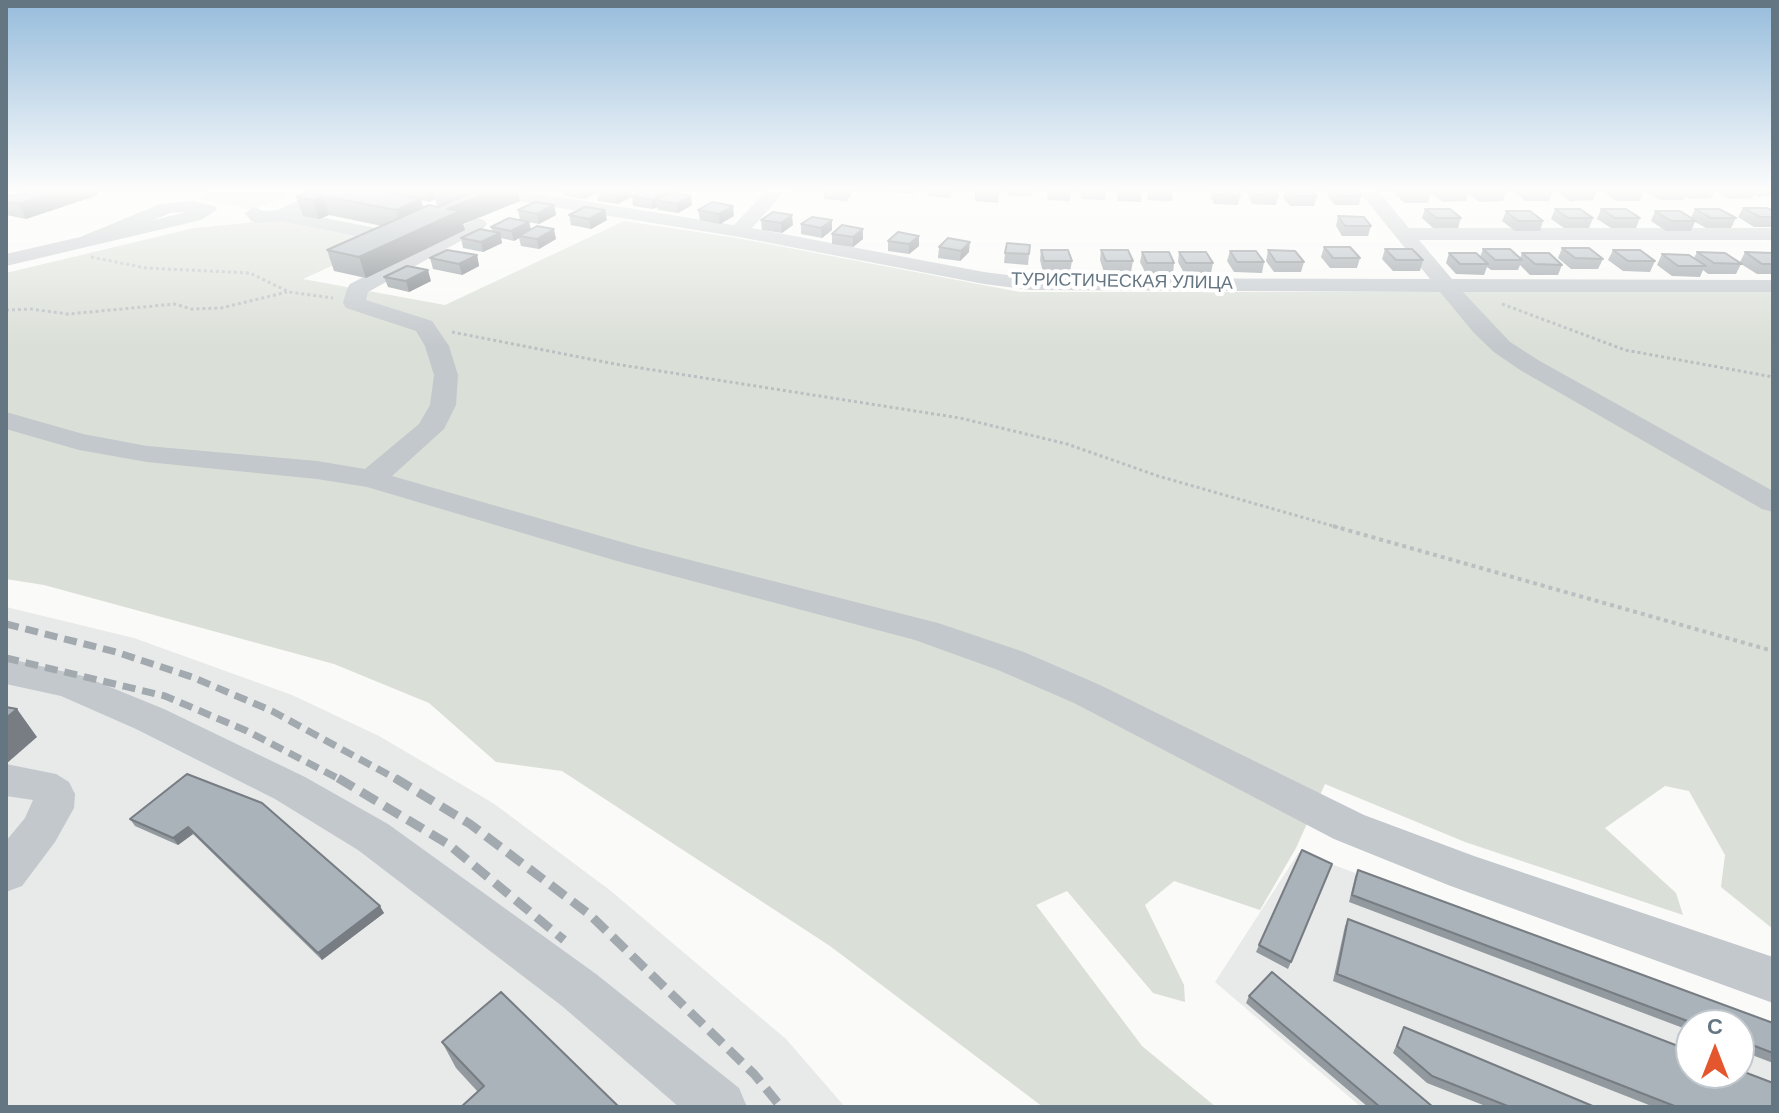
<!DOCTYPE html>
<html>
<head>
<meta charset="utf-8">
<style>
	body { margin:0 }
	#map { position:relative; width:1779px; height:1113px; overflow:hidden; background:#fafaf8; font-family:"DM Sans",sans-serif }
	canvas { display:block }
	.frame { position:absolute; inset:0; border:8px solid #657683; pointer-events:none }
	.north { position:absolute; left:1675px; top:1009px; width:80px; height:80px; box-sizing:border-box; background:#fff; border:2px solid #c1c8cd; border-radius:50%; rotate:0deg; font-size:22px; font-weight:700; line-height:32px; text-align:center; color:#657683 }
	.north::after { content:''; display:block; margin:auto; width:28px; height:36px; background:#e4572e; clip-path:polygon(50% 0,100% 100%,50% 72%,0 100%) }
</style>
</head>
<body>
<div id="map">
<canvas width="1779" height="1113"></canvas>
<div class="frame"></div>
<div class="north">С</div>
</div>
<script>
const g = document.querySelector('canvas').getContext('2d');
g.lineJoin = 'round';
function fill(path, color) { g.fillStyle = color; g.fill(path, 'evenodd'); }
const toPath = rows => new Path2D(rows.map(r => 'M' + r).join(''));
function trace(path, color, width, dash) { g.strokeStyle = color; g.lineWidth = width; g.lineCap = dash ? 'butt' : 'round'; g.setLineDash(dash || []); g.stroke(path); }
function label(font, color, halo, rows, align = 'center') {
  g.font = font + ' "DM Sans",sans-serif'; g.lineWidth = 8; g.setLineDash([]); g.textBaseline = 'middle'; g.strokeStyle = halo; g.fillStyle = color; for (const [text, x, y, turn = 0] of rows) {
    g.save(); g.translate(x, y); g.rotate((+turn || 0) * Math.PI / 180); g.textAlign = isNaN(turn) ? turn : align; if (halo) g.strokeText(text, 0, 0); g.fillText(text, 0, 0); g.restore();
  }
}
fill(toPath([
	[210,190,303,190,251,210,198,198],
	[6,607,134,638,292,695,379,736,493,803,611,891,786,1039,845,1107,6,1107],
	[1299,852,1773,1028,1773,1107,1361,1107,1215,982],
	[1691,1025,1739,1025,1739,1073,1691,1073]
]), '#e8e9e9');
fill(toPath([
	[295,218,398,236,303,279,445,305,624,221,737,238,1020,292,1773,292,1773,929,1721,887,1725,855,1689,791,1665,786,1605,828,1676,893,1683,915,1465,842,1325,784,1296,848,1260,910,1174,881,1145,905,1184,985,1185,1002,1153,993,1067,891,1036,905,1142,1046,1216,1107,1043,1107,830,946,562,771,496,762,429,703,334,664,44,585,6,579,6,273,194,228]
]), '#dadfd7');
trace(toPath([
	[91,257,146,268,250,273,289,292,333,298],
	[1502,304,1625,350,1773,377],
	[6,310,31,309,68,314,175,304,191,309,221,308,287,292],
	[452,332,615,364,960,418,1067,444,1158,476,1340,528]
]), '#bbbfc2', 3, [3, 3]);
trace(toPath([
	[1333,526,1773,651]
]), '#bbbfc2', 4, [4, 4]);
fill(toPath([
	[323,190,347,190,350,194,347,198,335,198,300,213,396,232,410,226,420,232,398,244,280,221,258,223,251,221,245,213,254,207,263,211,277,210,323,190],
	[471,190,516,190,734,225,767,190,786,190,752,228,984,272,1031,278,1430,279,1358,190,1377,190,1409,228,1773,228,1773,240,1419,240,1452,279,1773,280,1773,292,1463,292,1510,342,1538,360,1773,491,1773,512,1762,509,1520,370,1494,352,1474,333,1440,292,1031,290,984,284,739,237,480,195,471,190],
	[193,201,215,206,217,210,201,220,6,266,6,254,80,237,160,204,193,201],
	[187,212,154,220,170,213,187,212],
	[477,218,484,220,487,224,484,228,368,292,366,300,432,321,449,346,458,375,456,405,444,429,392,476,639,547,938,623,1024,652,1100,685,1364,815,1474,856,1773,957,1773,1003,1448,885,1334,839,1074,703,998,670,915,640,617,561,367,487,317,479,147,462,79,450,6,429,6,412,83,434,147,446,317,461,365,469,419,424,430,405,434,375,425,346,416,331,346,308,343,303,347,289,350,284,477,218],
	[6,658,83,676,164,709,305,777,388,824,596,974,739,1088,747,1107,679,1107,562,1006,358,850,275,799,136,729,61,696,6,684,6,658],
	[6,764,56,774,69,782,75,794,74,808,55,842,22,886,6,892,6,841,25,818,33,800,6,796,6,764]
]), '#c3c8cc');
trace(toPath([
	[6,624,116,652,192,677,272,711,398,780],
	[6,658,165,696,247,731,341,780]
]), '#a2aab0', 7, [13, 7]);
trace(toPath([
	[338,778,448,844,564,940],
	[395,778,470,824,589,914,754,1074,781,1107]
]), '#a2aab0', 9, [18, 9]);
fill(toPath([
	[30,190,96,190,98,195,26,219,6,215,6,195,11,196],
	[313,190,518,190,520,201,463,224,465,230,366,278,334,271,327,250,382,226,329,215,319,219,303,216,296,197],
	[435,199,437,205,440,206,423,208,421,200,429,202],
	[564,190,631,190,632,196,666,192,667,194,692,205,678,213,658,210,657,207,653,209,633,206,632,197,618,204,598,201,597,193,584,199,565,196],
	[824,190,852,190,852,193,847,201,824,199],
	[891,190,915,190,913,194,891,192],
	[928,190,953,190,950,198,928,196],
	[957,190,1000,190,998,203,975,201,975,192],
	[1008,190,1032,190,1031,197,1008,195],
	[1048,190,1071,190,1070,201,1047,200],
	[1106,190,1105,200,1081,199,1080,191],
	[1116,190,1142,190,1141,202,1118,201],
	[1146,190,1173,190,1172,201,1148,200],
	[1211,190,1237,190,1240,196,1238,205,1214,204,1210,196],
	[1249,190,1275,190,1278,196,1276,205,1252,204,1248,196],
	[1285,190,1311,190,1317,196,1314,206,1290,206,1283,197],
	[1328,190,1356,190,1361,196,1359,205,1335,205,1327,196],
	[1396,190,1428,190,1431,193,1428,203,1405,203,1395,194],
	[1432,190,1504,190,1506,192,1503,201,1480,202,1468,194,1466,201,1443,202,1431,193],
	[1514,190,1552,190,1553,191,1549,201,1526,201,1514,193],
	[1557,190,1597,190,1597,191,1593,200,1570,201,1557,192],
	[1603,190,1643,190,1644,191,1640,201,1617,201,1602,192],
	[1646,190,1773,190,1773,196,1759,197,1754,194,1752,198,1729,199,1715,191,1711,198,1689,199,1685,197,1683,200,1661,200,1645,192],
	[554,205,556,215,539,224,529,222,531,229,556,239,539,249,521,246,519,238,514,241,501,238,502,243,483,252,463,248,461,238,492,231,491,227,520,220,518,210],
	[1743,208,1773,211,1773,227,1754,227,1738,217],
	[1425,209,1461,218,1458,228,1433,228,1422,218],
	[1555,209,1593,218,1589,228,1564,228,1551,219],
	[1601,209,1640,218,1636,228,1611,228,1597,219],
	[1695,209,1736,218,1731,228,1706,228,1695,222,1691,231,1666,231,1651,221,1655,211,1691,218],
	[698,210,734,216,720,224,700,220],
	[1506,211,1543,221,1540,231,1515,231,1502,221],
	[569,215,607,220,591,229,571,225],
	[1338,216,1371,226,1368,236,1342,236,1336,226],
	[761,220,793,225,782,233,762,230],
	[832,220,832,230,822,238,801,234,801,224],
	[863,229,863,239,853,247,832,244,832,234],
	[919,236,919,246,909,254,888,251,888,241],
	[1030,245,1028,265,1004,263,1005,253],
	[939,247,969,252,960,261,938,258],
	[1324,247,1360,258,1357,268,1330,268,1321,257],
	[1562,248,1603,259,1598,269,1571,269,1558,258],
	[1385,249,1423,260,1420,271,1393,271,1382,259],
	[1483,249,1520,258,1522,253,1562,265,1558,275,1530,275,1520,265,1518,270,1491,270,1487,267,1484,275,1456,274,1446,263,1449,253,1480,257],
	[1041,250,1072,261,1070,272,1043,272,1040,260],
	[1101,250,1133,261,1131,272,1104,272,1100,260],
	[1268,250,1304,262,1301,272,1274,272,1266,261],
	[1613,250,1655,261,1650,272,1623,271,1608,260],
	[1230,251,1264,262,1262,273,1234,272,1227,261],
	[1142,252,1174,263,1173,274,1146,274,1140,262],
	[1179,252,1213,263,1211,273,1184,273,1178,262],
	[1697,252,1740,262,1745,252,1773,253,1773,274,1757,274,1741,264,1736,274,1708,274,1703,270,1700,277,1672,276,1657,265,1662,254,1694,258],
	[477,255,479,266,462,275,433,269,430,258],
	[384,277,431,281,409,292,388,287],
	[262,803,384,913,322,960,193,834,178,845,135,826,130,819],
	[1302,850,1332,864,1288,969,1256,952],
	[1358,870,1773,1023,1773,1063,1739,1050,1739,1025,1691,1025,1691,1031,1349,902,1355,877],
	[1348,919,1773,1107,1654,1107,1333,981,1345,926],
	[1249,996,1433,1107,1368,1107,1246,1003],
	[1404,1027,1595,1107,1488,1107,1427,1083,1393,1053],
	[442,1042,619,1107,478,1092,456,1068]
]), '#929a9f');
fill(toPath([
	[62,190,96,190,98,195,26,219,19,204],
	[388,190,397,190,398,196,390,199],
	[426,190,433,190,435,199,429,202],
	[496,190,518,190,520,201,463,224,465,230,366,278,359,257,447,209],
	[582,190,599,190,599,191,584,199],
	[624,190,631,190,632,196,618,204,616,195],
	[847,190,852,190,852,193,847,201],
	[666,192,667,201,656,200,657,207,653,209,652,200],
	[323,196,329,215,319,219,313,200],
	[691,196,692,205,678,213,676,204],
	[421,199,426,218,402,230,396,210],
	[554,205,556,215,539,224,537,214],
	[733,206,734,216,720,224,719,214],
	[605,210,607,220,591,229,589,219],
	[792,215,793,225,782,233,781,223],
	[832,220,832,230,822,238,821,228],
	[529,222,531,232,519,236,519,238,514,241,511,231],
	[554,229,556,239,539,249,537,239],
	[863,229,863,239,853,247,853,237],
	[500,233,502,243,483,252,481,242],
	[919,236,919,246,909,254,909,244],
	[970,242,969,252,960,261,961,251],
	[477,255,479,266,462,275,459,264],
	[428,270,431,281,409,292,406,281],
	[17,709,37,737,6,764,6,718],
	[188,827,193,834,178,845,173,838],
	[380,906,384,913,322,960,318,953]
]), '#777d82');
const building = toPath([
	[30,190,62,190,19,204,6,202,6,195,11,196,30,190],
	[313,190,373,190,421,199,396,210,323,196,313,200,296,197,313,190],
	[455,190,496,190,447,209,460,211,359,257,327,250,429,205,438,207,469,193,455,190],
	[599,190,624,190,616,195,597,191,599,190],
	[643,190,657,190,666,192,652,200,632,196,643,190],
	[976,190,999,190,999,193,975,192,976,190],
	[1119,190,1142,190,1143,192,1119,192,1119,190],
	[1214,190,1237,190,1240,196,1216,195,1214,190],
	[1252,190,1275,190,1278,196,1254,195,1252,190],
	[1287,190,1311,190,1317,196,1293,196,1287,190],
	[1332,190,1356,190,1361,196,1338,196,1332,190],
	[1404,190,1428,190,1431,193,1408,193,1404,190],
	[1444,190,1467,190,1469,192,1446,192,1444,190],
	[1480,190,1504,190,1506,192,1483,192,1480,190],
	[1528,190,1552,190,1553,191,1530,192,1528,190],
	[671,192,691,196,676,204,656,200,671,192],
	[535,202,554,205,537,214,518,210,535,202],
	[712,202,733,206,719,214,698,210,712,202],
	[585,207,605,210,589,219,569,215,585,207],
	[1743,208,1767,208,1773,211,1773,217,1760,217,1743,208],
	[1425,209,1450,209,1461,218,1436,218,1425,209],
	[1555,209,1580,209,1593,218,1568,218,1555,209],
	[1601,209,1626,209,1640,218,1615,218,1601,209],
	[1695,209,1719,209,1736,218,1711,218,1695,209],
	[1506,211,1530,211,1543,221,1518,221,1506,211],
	[1655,211,1680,211,1696,221,1671,221,1655,211],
	[773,212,792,215,781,223,761,220,773,212],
	[1338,216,1364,217,1371,226,1345,226,1338,216],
	[812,217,832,220,821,228,801,224,812,217],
	[509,218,529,222,511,231,491,227,509,218],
	[842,225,863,229,853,237,832,234,842,225],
	[537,226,554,229,537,239,519,236,537,226],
	[480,229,500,233,481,242,461,238,480,229],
	[898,232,919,236,909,244,888,241,898,232],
	[948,238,970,242,961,251,939,247,948,238],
	[1007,243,1030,245,1029,254,1005,253,1007,243],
	[1324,247,1350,247,1360,258,1333,258,1324,247],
	[1562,248,1589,248,1603,259,1575,258,1562,248],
	[1385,249,1412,249,1423,260,1396,260,1385,249],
	[1483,249,1510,249,1522,260,1495,260,1483,249],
	[447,250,477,255,459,264,430,258,447,250],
	[1041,250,1068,250,1072,261,1044,261,1041,250],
	[1101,250,1128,250,1133,261,1106,261,1101,250],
	[1268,250,1295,251,1304,262,1276,262,1268,250],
	[1613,250,1640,250,1655,261,1628,261,1613,250],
	[1230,251,1256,251,1264,262,1237,262,1230,251],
	[1142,252,1169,252,1174,263,1147,263,1142,252],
	[1179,252,1206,252,1213,263,1186,263,1179,252],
	[1697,252,1725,253,1742,264,1714,263,1697,252],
	[1745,252,1772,253,1773,264,1762,264,1745,252],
	[1449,253,1476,253,1488,264,1460,264,1449,253],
	[1522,253,1549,253,1562,265,1535,264,1522,253],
	[1662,254,1689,255,1706,266,1678,266,1662,254],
	[407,266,428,270,406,281,384,277,407,266],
	[6,707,17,709,6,718,6,707],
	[187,774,262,803,380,906,318,953,188,827,173,838,130,819,187,774],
	[1302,850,1332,864,1291,962,1259,945,1302,850],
	[1358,870,1773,1023,1773,1053,1739,1040,1739,1025,1698,1025,1352,895,1358,870],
	[1348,919,1691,1051,1691,1073,1739,1073,1739,1070,1773,1083,1773,1107,1677,1107,1337,974,1348,919],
	[1272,972,1433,1107,1380,1107,1249,996,1272,972],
	[501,992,619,1107,461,1107,484,1086,442,1042,501,992],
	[1404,1027,1595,1107,1510,1107,1432,1076,1397,1046,1404,1027]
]);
fill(building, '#aab3b9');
trace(building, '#777d82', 2);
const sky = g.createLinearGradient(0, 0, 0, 346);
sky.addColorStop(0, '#96bcdc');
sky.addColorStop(0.55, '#fdfdfc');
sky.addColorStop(1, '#fdfdfc00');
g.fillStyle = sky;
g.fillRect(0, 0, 1779, 346);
label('18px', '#657683', '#fff', [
	["ТУРИСТИЧЕСКАЯ УЛИЦА",1122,282,1]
]);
</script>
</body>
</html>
